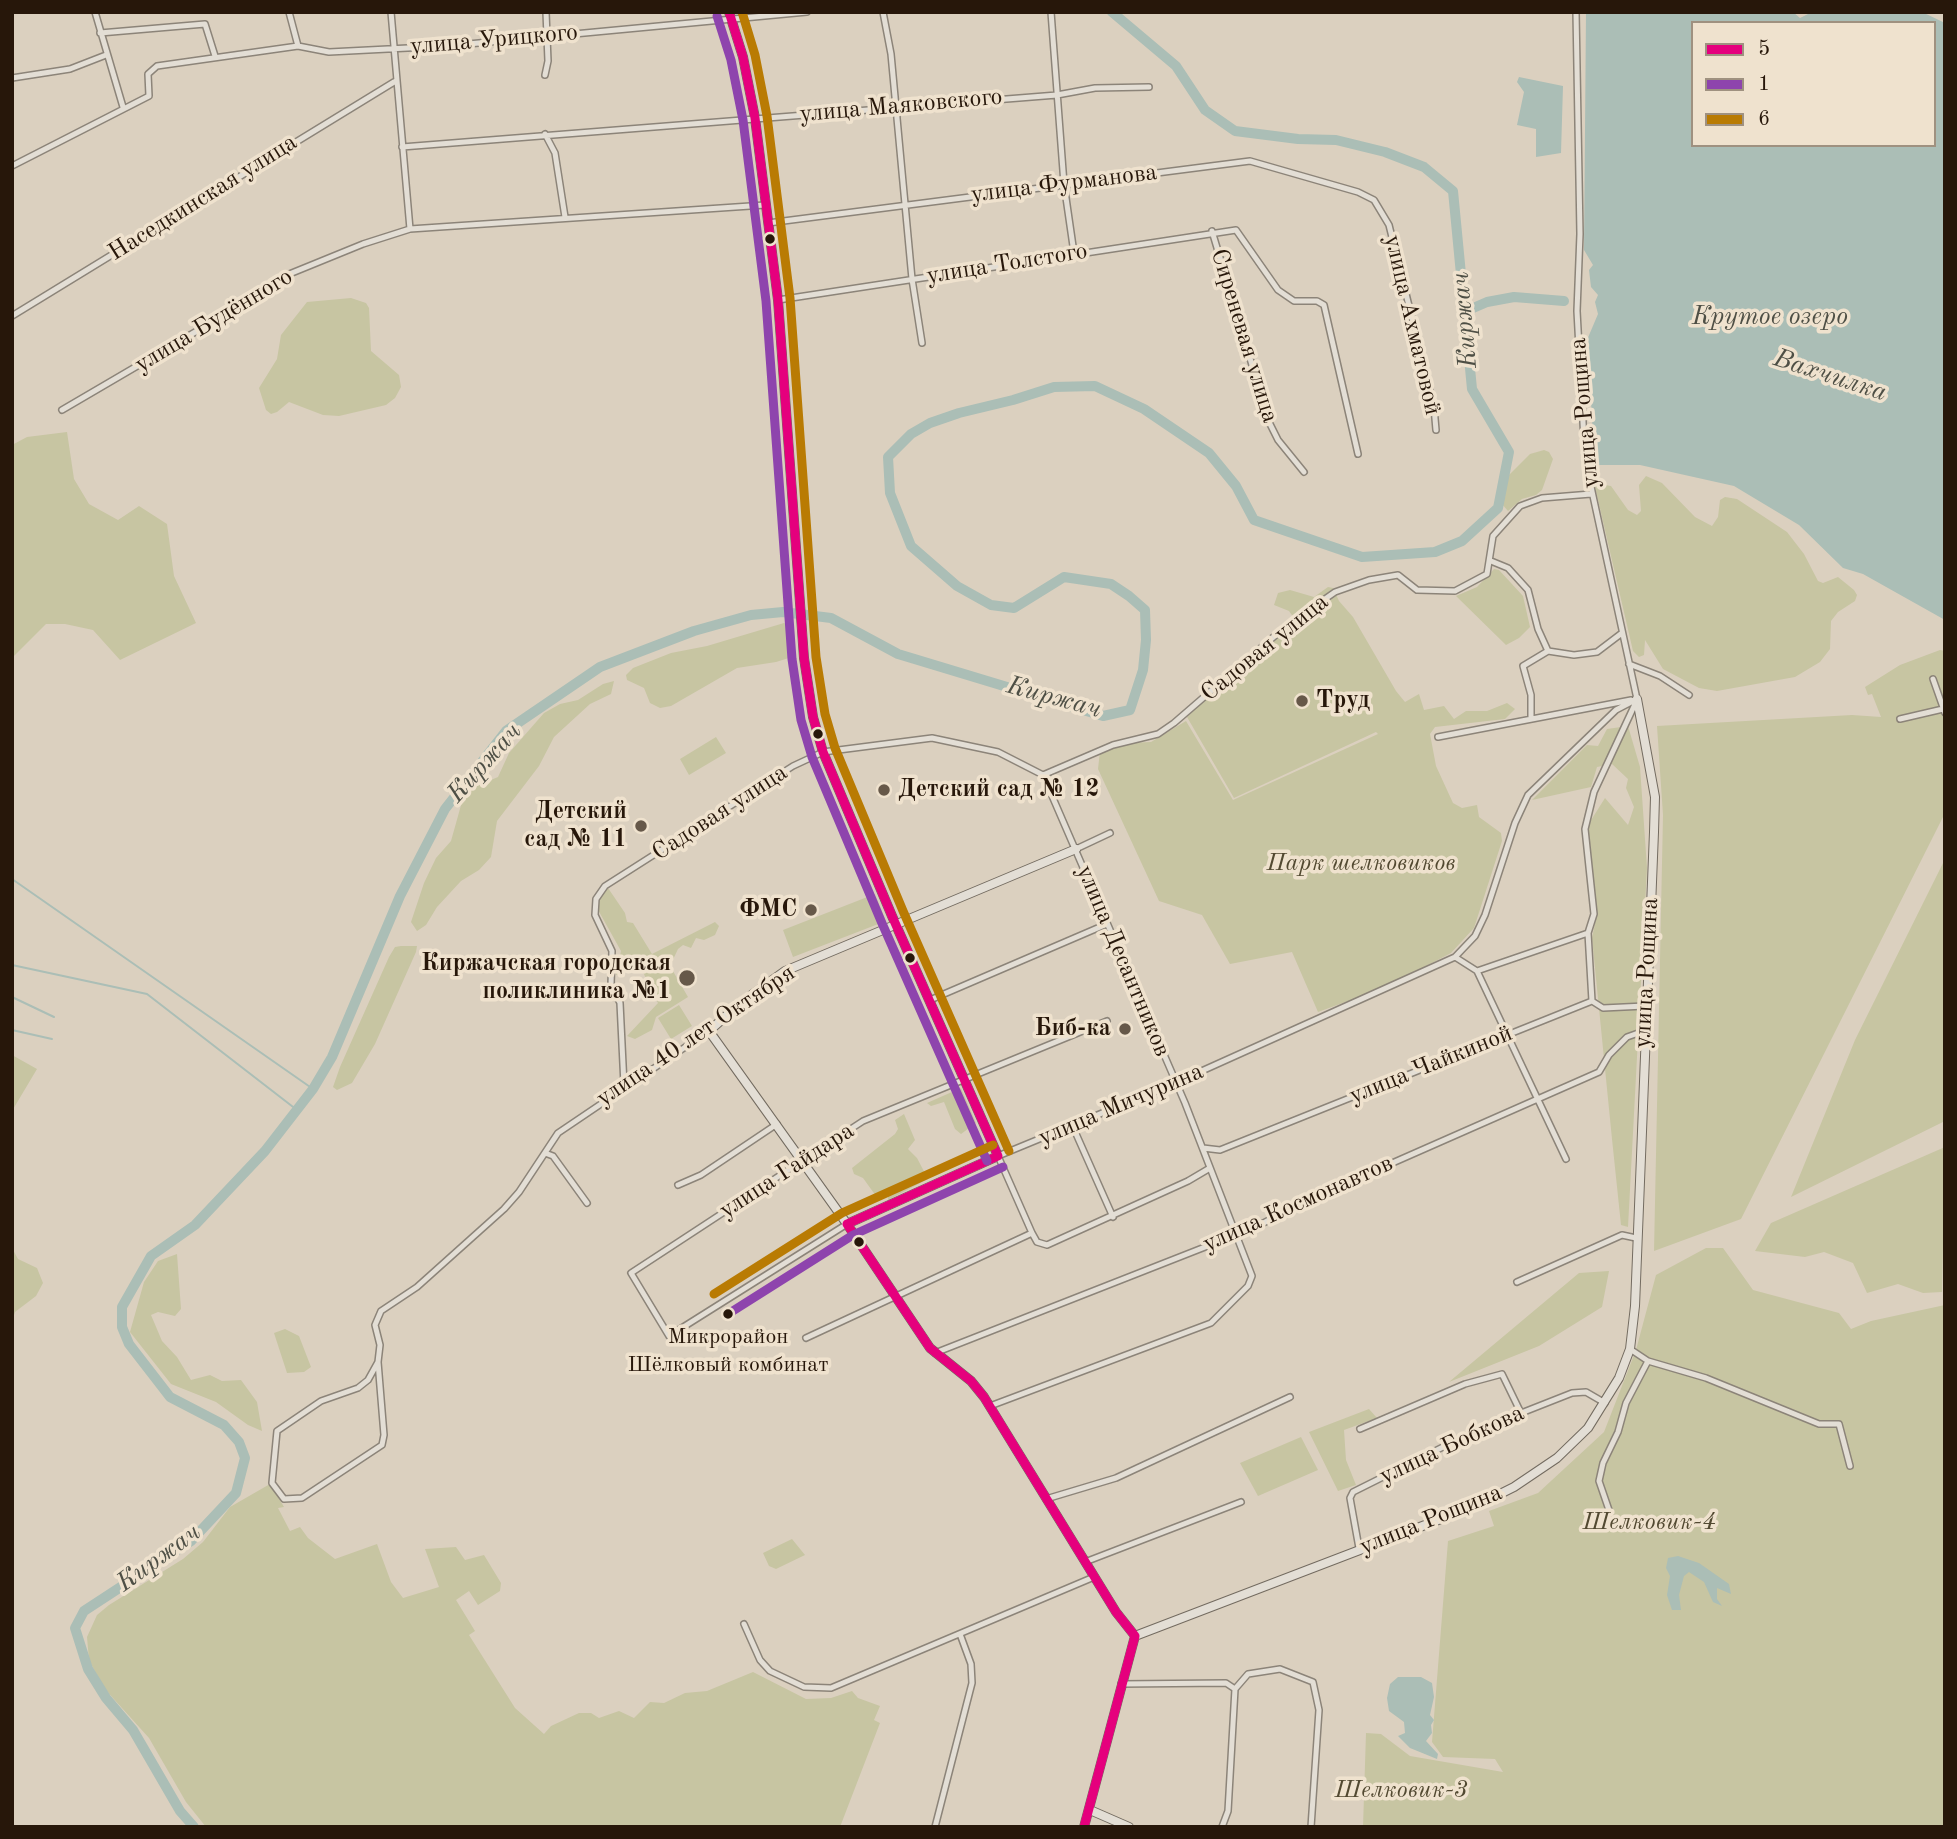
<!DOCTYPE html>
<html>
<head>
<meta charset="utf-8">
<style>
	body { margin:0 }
	#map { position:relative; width:1957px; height:1839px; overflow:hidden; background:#dbd0bf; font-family:"Old Standard TT",serif }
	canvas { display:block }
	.frame { position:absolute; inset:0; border:14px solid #27170a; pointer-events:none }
	.legend { position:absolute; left:1691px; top:21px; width:245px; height:126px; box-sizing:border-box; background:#efe2ce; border:2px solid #9f9180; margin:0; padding:9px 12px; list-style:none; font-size:21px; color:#27170a }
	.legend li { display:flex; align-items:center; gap:14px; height:35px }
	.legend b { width:35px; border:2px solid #9f9180 }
</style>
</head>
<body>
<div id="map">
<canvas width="1957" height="1839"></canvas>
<div class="frame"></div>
<ul class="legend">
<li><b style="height:9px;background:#e5007d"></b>5</li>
<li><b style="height:9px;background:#8e44ad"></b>1</li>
<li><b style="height:9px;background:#b97b03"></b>6</li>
</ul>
</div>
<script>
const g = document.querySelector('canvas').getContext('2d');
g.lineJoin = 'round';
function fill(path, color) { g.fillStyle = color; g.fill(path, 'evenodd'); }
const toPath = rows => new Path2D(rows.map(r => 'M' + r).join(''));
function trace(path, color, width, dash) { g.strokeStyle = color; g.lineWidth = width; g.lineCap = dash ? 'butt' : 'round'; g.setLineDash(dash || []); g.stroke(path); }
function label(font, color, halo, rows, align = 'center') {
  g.font = font + ' "Old Standard TT",serif'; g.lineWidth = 7; g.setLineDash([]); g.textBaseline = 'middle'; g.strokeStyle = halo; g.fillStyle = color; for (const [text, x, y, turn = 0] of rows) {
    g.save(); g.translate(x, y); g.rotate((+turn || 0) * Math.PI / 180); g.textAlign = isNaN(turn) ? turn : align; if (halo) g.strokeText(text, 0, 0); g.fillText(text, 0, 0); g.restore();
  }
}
fill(toPath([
	[351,298,366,303,369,308,371,351,399,375,401,387,395,398,386,405,339,416,323,415,289,402,277,412,271,414,266,410,259,388,277,359,281,335,307,302],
	[67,432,74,479,89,504,118,520,139,506,167,524,174,576,196,623,120,660,93,630,65,624,46,624,12,658,12,445,27,437],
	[1544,450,1549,452,1553,459,1542,490,1536,495,1522,499,1508,511,1501,503,1509,475,1530,454],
	[1646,476,1662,483,1695,517,1712,526,1718,517,1720,500,1725,497,1737,499,1787,532,1804,554,1818,581,1823,583,1838,577,1854,590,1857,595,1855,601,1838,612,1831,621,1830,649,1820,662,1795,677,1717,691,1699,688,1663,669,1645,640,1644,655,1639,657,1633,651,1595,487,1599,484,1611,486,1628,510,1637,515,1641,511,1639,485],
	[1494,569,1499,570,1523,596,1530,627,1519,638,1506,645,1456,596,1477,587],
	[1328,587,1333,588,1339,601,1353,617,1396,691,1405,702,1419,694,1424,710,1444,706,1454,719,1466,711,1487,711,1507,703,1515,709,1505,719,1435,727,1430,734,1436,766,1453,803,1462,808,1477,805,1479,817,1501,833,1502,841,1474,928,1451,953,1384,988,1318,1012,1292,952,1230,964,1202,915,1159,901,1098,769,1100,751,1125,743,1151,742,1186,721,1233,800,1378,734,1376,732,1234,798,1187,717,1245,661,1296,621,1289,611,1274,605,1278,593,1290,590,1314,597],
	[784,623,794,629,795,652,792,657,776,662,737,668,671,706,660,708,650,703,644,688,627,680,626,675,633,668,671,653,707,646],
	[1940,650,1945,651,1945,813,1741,1219,1654,1251,1663,815,1657,726,1852,715,1881,717,1872,694,1868,695,1865,687,1900,665],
	[614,681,611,694,590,704,554,737,539,766,497,821,491,857,479,870,461,881,437,907,426,925,417,931,411,922,424,883,436,858,451,841,465,791,498,777,509,753,544,713,560,704,578,700,603,684],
	[1628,726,1640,767,1647,868,1628,1227,1621,1225,1612,1139,1592,938,1597,914,1588,825,1605,798,1628,825,1634,807,1626,788,1628,779,1612,764,1597,767,1591,787,1532,800,1587,745,1598,746,1607,729],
	[716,737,726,753,689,775,680,759],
	[1945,859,1945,1121,1791,1197,1855,1040],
	[608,888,625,913,627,922,633,923,652,954,715,922,719,926,715,935,704,940,696,938,691,948,683,945,678,949,670,966,688,997,656,1017,652,1030,635,1039,627,1036,658,1003,640,966,616,975,621,951,597,908,599,899],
	[875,894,886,921,793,957,783,930],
	[401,946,417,946,416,952,375,1044,352,1083,337,1090,333,1087,340,1067,389,957,395,947],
	[679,1005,692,1026,671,1039,658,1018],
	[12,1055,37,1069,12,1111],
	[961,1088,976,1123,961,1134,955,1129,944,1102,931,1106,927,1103],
	[904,1114,915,1140,908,1149,917,1158,928,1179,888,1200,888,1191,876,1196,863,1178,854,1174,852,1168,895,1134,898,1129,895,1120],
	[1945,1147,1942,1292,1923,1293,1898,1284,1867,1293,1853,1263,1824,1252,1805,1257,1755,1251,1771,1223],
	[12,1248,18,1259,37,1268,43,1283,36,1296,15,1312,12,1322],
	[1706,1248,1723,1248,1753,1290,1839,1313,1851,1329,1871,1321,1945,1305,1945,1827,1363,1827,1366,1733,1381,1734,1410,1756,1503,1772,1495,1759,1443,1757,1432,1742,1448,1541,1494,1526,1489,1511,1538,1493,1604,1432,1636,1350,1656,1275],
	[177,1254,181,1309,175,1316,158,1312,151,1315,162,1341,177,1357,191,1380,210,1375,222,1381,241,1380,257,1402,262,1431,248,1425,216,1402,171,1384,130,1332,144,1282,158,1261],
	[1609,1271,1602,1307,1539,1346,1449,1382,1579,1273],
	[285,1329,299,1336,311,1367,304,1372,287,1373,274,1333],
	[1369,1409,1377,1418,1344,1430,1346,1460,1356,1485,1338,1491,1309,1432],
	[1301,1437,1318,1470,1258,1496,1240,1463],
	[270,1484,284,1507,278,1508,290,1531,300,1527,308,1538,335,1559,377,1544,391,1582,403,1598,439,1587,425,1549,456,1547,465,1560,484,1555,501,1583,500,1591,478,1605,469,1591,456,1600,475,1631,469,1635,515,1708,544,1734,551,1726,579,1713,591,1713,599,1718,619,1711,634,1718,650,1702,664,1703,685,1693,707,1691,753,1672,806,1699,831,1698,852,1691,858,1698,880,1706,874,1720,880,1723,840,1827,206,1827,186,1802,149,1738,103,1687,89,1660,87,1637,97,1615,109,1605,183,1559,203,1542,230,1507],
	[792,1539,805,1555,776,1569,769,1566,763,1553]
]), '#c7c5a2');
fill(toPath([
	[1586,12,1793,12,1800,18,1812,12,1922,12,1945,23,1945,620,1863,574,1843,568,1799,525,1734,486,1640,465,1595,465,1587,340,1598,314,1595,302,1598,295,1591,287,1589,270,1593,265,1584,250],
	[1693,23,1934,23,1934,145,1693,145],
	[1519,77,1563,86,1561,153,1536,157,1536,129,1517,125,1524,92,1517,82],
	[1678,1556,1699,1563,1729,1584,1731,1594,1717,1588,1717,1599,1722,1606,1713,1602,1704,1582,1689,1572,1684,1576,1679,1595,1681,1610,1672,1610,1667,1595,1670,1576,1666,1568,1668,1558],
	[1398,1677,1421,1677,1432,1683,1434,1697,1430,1715,1434,1720,1431,1725,1432,1733,1426,1741,1438,1754,1437,1759,1410,1748,1398,1736,1405,1733,1404,1722,1389,1711,1387,1698,1390,1684]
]), '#abbeb6');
trace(toPath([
	[12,879,313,1089],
	[12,965,147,994,297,1110],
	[12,997,54,1017],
	[12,1030,52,1039]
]), '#abbeb6', 2);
trace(toPath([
	[1464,312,1487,302,1514,297,1564,301],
	[194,1827,180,1811,133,1730,106,1698,88,1669,75,1628,84,1611,191,1541,236,1493,245,1458,239,1442,224,1425,170,1397,129,1344,122,1327,122,1307,151,1256,195,1225,265,1151,313,1089,332,1057,400,896,445,809,506,731,600,667,694,631,751,615,783,612,831,618,898,654,1103,716,1130,710,1143,670,1146,640,1145,610,1129,596,1111,584,1064,577,1014,608,991,605,957,586,911,546,890,493,888,457,911,434,930,423,959,413,1013,400,1054,387,1095,386,1144,409,1209,453,1236,486,1254,520,1362,557,1435,552,1462,541,1498,508,1509,452,1472,389,1453,191,1424,167,1385,152,1336,140,1298,139,1235,131,1205,110,1176,66,1112,12]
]), '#abbeb6', 10);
const street = toPath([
	[95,12,123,107],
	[289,12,298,46],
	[391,12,410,229],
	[883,12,891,54,912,279,922,343],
	[1051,12,1064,184,1074,253],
	[1576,12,1580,234,1577,311,1585,459,1637,699],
	[100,33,205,24,215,56],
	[545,75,548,61,546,12],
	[12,78,70,69,106,55],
	[545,134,555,153,565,217],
	[402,147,1057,95,1095,88,1149,87],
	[12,166,149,96,148,74,157,66,298,46,329,52,447,46,807,12],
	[768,223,1250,161,1358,192,1374,200,1389,225,1434,407,1436,430],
	[1212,231,1269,422,1278,440,1304,472],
	[778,300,1236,230,1278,290,1294,301,1317,301,1324,305,1358,454],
	[12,316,394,82],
	[62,410,255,297,282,277,363,244,410,229,765,205],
	[1491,561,1508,568,1528,590,1538,629,1548,651],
	[1629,664,1660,676,1689,695],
	[1933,679,1945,713],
	[1531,719,1531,695,1523,666,1548,651,1574,655,1597,652,1622,633],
	[1900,719,1943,709],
	[1438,737,1631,700],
	[1076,849,1110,833],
	[1455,957,1477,971,1588,933],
	[1477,971,1566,1159],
	[930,1000,1107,924],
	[1592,1001,1588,933,1594,914,1585,829,1594,792,1636,702],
	[624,1085,620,1003,611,985,612,951,595,915,596,899,605,886,793,766,823,752,932,738,998,752,1043,775,1113,745,1158,734,1174,723,1285,627,1335,592,1369,580,1398,575,1417,590,1455,591,1487,574,1493,536,1520,506,1542,498,1591,494],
	[1073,1127,1113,1217],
	[1203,1148,1220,1150,1592,1001,1603,1008,1645,1006],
	[545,1153,553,1156,587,1203],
	[678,1185,701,1175,777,1124],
	[847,1224,669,1336,631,1273,863,1121,1107,1021],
	[1032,1233,998,1156,1175,1083,1455,957,1475,936,1485,915,1515,823,1528,795,1616,710,1637,699],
	[1517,1282,1622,1235,1636,1238],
	[806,1338,1032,1233,1037,1242,1047,1245,1188,1181,1210,1168],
	[1630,1349,1648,1361],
	[935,1353,1256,1227,1297,1205,1599,1072,1609,1055,1627,1037,1644,1031],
	[378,1362,384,1435,382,1445,302,1498,284,1499,272,1483,277,1431,321,1401,358,1388,368,1380,378,1362,380,1345,375,1325,381,1311,417,1287,504,1209,519,1192,558,1133,709,1031],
	[990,1406,1211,1323,1248,1286,1252,1276,1185,1103,1043,775],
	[1360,1429,1465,1384,1502,1374,1521,1413],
	[1046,1499,1116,1478,1290,1397],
	[1610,1513,1599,1481,1603,1463,1618,1432,1626,1403,1648,1361,1706,1378,1819,1424,1839,1424,1850,1466],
	[1359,1548,1350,1498,1353,1492,1473,1432,1572,1393,1586,1392,1605,1403],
	[1085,1562,1241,1502],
	[744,1624,760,1660,770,1671,804,1687,831,1688,1094,1577],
	[1121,1684,1226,1683,1235,1689,1228,1811,1222,1827],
	[1235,1689,1248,1674,1280,1669,1313,1682,1319,1710,1311,1827],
	[935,1827,972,1683,971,1664,960,1634]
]);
const secondary = toPath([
	[729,12,743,57,755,118,778,300,804,658,813,717,823,752,892,916,998,1156,847,1224],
	[1076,849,785,971,743,1001,709,1031,847,1224,930,1348,971,1381,984,1397,1116,1612,1135,1636],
	[1135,1636,1480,1504,1514,1487,1557,1458,1588,1428,1619,1378,1630,1349,1635,1306,1654,832,1655,797,1637,699],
	[1090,1810,1129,1827],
	[1084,1827,1135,1636]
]);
trace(street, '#8c8479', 8);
trace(secondary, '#736b60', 10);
trace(street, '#e3ded5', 5);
trace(secondary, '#e3ded5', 8);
trace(toPath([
	[729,12,743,57,755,118,778,300,804,658,813,717,823,752,892,916,998,1156],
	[847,1224,930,1348,971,1381,984,1397,1116,1612,1135,1636],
	[847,1224,998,1156],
	[1084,1827,1135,1636]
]), '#e5007d', 9);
trace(toPath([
	[717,16,731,60,743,120,766,301,792,659,801,720,812,757,881,921,987,1161],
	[728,1314,853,1235,1003,1167]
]), '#8e44ad', 9);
trace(toPath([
	[742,12,755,55,767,116,790,298,816,657,825,714,835,748,903,911,1009,1151],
	[714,1294,842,1213,993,1145]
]), '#b97b03', 9);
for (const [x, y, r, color] of [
	[770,239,6,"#27170a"],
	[1302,701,7,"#665849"],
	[818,734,6,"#27170a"],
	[884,790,7,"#665849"],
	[641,826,7,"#665849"],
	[811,910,7,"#665849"],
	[910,958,6,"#27170a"],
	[687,978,9,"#665849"],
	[1125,1029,7,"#665849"],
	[859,1242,6,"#27170a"],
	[728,1314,6,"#27170a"]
]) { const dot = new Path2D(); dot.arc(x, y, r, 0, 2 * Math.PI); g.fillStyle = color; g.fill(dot); trace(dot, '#efe2ce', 2.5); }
label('22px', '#27170a', '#efe2ce', [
	["Микрорайон",728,1337],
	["Шёлковый комбинат",728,1365]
]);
label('24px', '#27170a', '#efe2ce', [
	["улица Урицкого",494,40,-5],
	["улица Маяковского",901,106,-5],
	["улица Фурманова",1064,184,-7],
	["Наседкинская улица",203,198,-32],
	["улица Толстого",1007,264,-9],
	["улица Будённого",214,321,-31],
	["улица Ахматовой",1412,325,77],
	["Сиреневая улица",1244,336,73],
	["улица Рощина",1585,413,-95],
	["Садовая улица",1265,648,-39],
	["Садовая улица",720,813,-33],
	["улица Десантников",1123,961,67],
	["улица Рощина",1647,973,-87],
	["улица 40 лет Октября",696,1036,-34],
	["улица Чайкиной",1431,1065,-22],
	["улица Мичурина",1121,1105,-23],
	["улица Гайдара",787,1171,-33],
	["улица Космонавтов",1298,1204,-24],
	["улица Бобкова",1452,1445,-25],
	["улица Рощина",1431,1520,-22]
]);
label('bold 24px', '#27170a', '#efe2ce', [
	["Труд",1316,701,"left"],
	["Детский сад № 12",898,790,"left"],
	["Детский",627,812],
	["сад № 11",627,840],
	["ФМС",797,910],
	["Киржачская городская",671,964],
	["поликлиника №1",671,992],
	["Биб-ка",1111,1029]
], 'right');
label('italic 24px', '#524931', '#efe2ce', [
	["Парк шелковиков",1361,864],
	["Шелковик-4",1649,1523],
	["Шелковик-3",1401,1791]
]);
label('italic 26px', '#4e4f45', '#efe2ce', [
	["Крутое озеро",1770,317],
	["Киржач",1465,320,-95],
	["Вахчилка",1830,376,18],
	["Киржач",1054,698,15],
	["Киржач",485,763,-48],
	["Киржач",159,1558,-36]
]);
</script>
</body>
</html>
